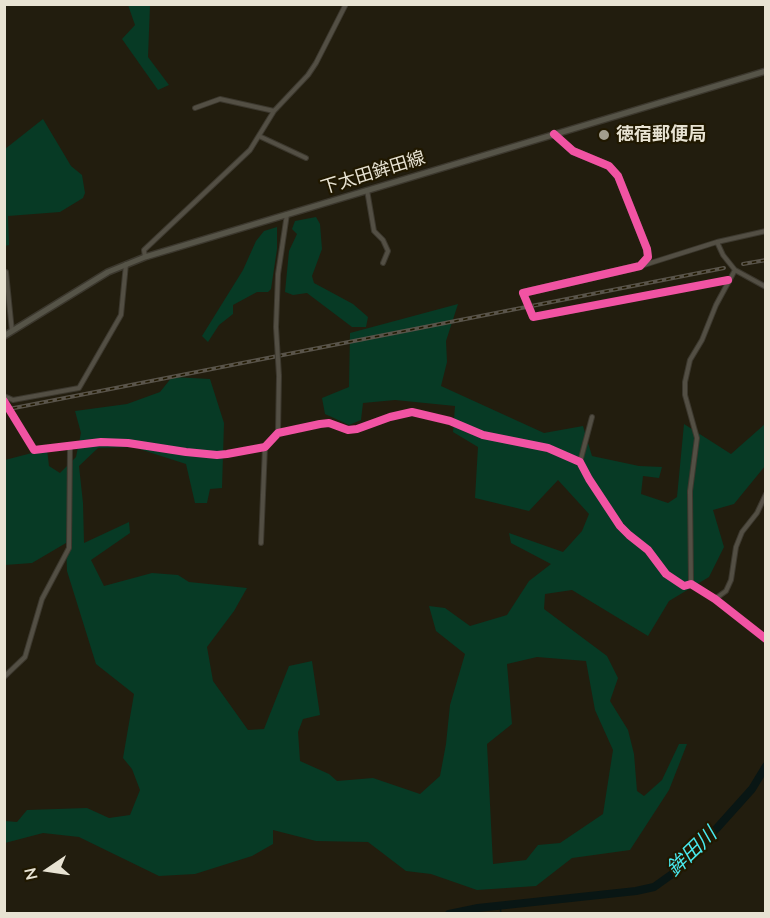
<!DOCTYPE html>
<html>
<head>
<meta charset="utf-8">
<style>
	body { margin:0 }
	#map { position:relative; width:770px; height:918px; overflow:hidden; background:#221d0e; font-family:Mulish,sans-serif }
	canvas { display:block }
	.frame { position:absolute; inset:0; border:6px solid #e8e3d3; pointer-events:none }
	.north { position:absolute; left:18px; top:840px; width:60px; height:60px; -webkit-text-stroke:4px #201800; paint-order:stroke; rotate:257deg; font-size:16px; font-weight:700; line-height:24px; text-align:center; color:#e8e3d3 }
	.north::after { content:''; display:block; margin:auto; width:21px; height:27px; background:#e8e3d3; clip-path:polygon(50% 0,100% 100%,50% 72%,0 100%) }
</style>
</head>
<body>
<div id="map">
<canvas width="770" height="918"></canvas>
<div class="frame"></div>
<div class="north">N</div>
</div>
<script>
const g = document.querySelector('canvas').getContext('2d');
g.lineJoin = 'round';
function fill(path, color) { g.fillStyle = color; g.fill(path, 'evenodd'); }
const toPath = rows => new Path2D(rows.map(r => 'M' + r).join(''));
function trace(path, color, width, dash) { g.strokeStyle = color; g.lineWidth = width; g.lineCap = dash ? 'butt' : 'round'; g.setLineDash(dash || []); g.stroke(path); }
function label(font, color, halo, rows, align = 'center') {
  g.font = font + ' Mulish,"Noto Sans JP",sans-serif'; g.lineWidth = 4.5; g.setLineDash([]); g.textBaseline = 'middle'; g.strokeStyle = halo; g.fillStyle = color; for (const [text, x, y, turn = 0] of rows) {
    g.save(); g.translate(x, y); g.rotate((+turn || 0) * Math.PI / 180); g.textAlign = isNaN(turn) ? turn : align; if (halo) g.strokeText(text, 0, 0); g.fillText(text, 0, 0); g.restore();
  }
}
fill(toPath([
	[128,5,150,5,148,57,169,85,158,90,122,39,135,25],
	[43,119,71,166,82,175,85,193,83,198,60,212,8,216,9,245,5,246,5,149],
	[316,217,320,224,322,249,312,276,314,283,353,304,368,317,366,327,352,327,307,293,293,295,285,292,289,251,297,234,292,229,295,221],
	[277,227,277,249,271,289,268,292,257,292,233,305,233,314,219,325,208,342,202,336,243,270,256,241,264,231],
	[458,304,446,341,447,362,441,386,544,433,583,426,592,456,639,466,662,467,659,478,643,476,641,494,668,503,677,497,684,424,731,454,765,424,765,466,734,504,713,510,724,547,709,577,669,601,648,636,572,590,545,594,544,609,607,656,618,678,610,701,628,730,634,754,637,791,644,796,662,780,679,744,687,744,669,790,630,850,572,858,536,886,477,890,431,874,406,871,368,842,316,841,273,830,273,844,252,856,195,874,159,876,79,837,43,833,5,843,5,821,17,822,27,810,87,808,109,818,130,815,140,790,132,769,123,758,134,694,96,664,67,571,66,543,32,563,5,565,5,460,47,449,49,466,60,473,76,457,81,433,75,411,127,404,160,392,172,377,210,379,224,423,222,488,210,489,207,503,195,503,186,464,133,447,98,448,79,466,83,503,84,543,129,522,130,533,91,560,104,586,152,573,178,575,189,582,247,588,234,611,207,647,213,681,248,730,264,729,289,666,312,661,320,715,303,719,298,732,300,761,329,774,337,781,373,778,420,794,440,776,446,744,450,705,465,654,436,631,429,606,445,608,470,626,507,615,529,581,551,564,511,543,509,533,563,552,582,531,589,514,558,480,529,511,475,498,478,447,453,432,455,406,395,400,363,403,361,420,349,425,325,414,322,398,349,387,350,333],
	[537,657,586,661,595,710,613,750,603,814,560,843,538,845,526,860,493,864,487,744,512,724,507,664]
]), '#073a25');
trace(toPath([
	[500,906,501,914]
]), '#091614', 1.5);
trace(toPath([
	[449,914,478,908,636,891,654,887,675,872,717,828,752,789,766,766]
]), '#091614', 8);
const street = toPath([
	[195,108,220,99,274,111],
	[259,136,306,158],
	[367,190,374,231,383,240,388,251,383,263],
	[717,242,723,255,735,270,766,287],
	[145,257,144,250,250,150,274,111,308,75,316,63,346,4],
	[641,266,717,242,766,231],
	[6,272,12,331],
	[532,311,533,317,544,316,728,280],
	[276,327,278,274,287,214],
	[4,396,13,400,79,388,121,315,126,264],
	[12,413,34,450,101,442,128,443,186,452,217,455,227,454,265,447,278,433,320,424,329,423,348,430,357,429,390,417,412,412,450,421,483,435,548,448,580,462,589,479,620,526,629,535,648,550,666,574,684,586,691,584,715,599,766,639],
	[278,433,279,376],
	[580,462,592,417],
	[261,543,265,447],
	[691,584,690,491,697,438,685,395,685,382,690,360,702,340,716,305,735,270],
	[715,599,726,591,731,580,736,547,742,532,757,513,766,494],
	[4,677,25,657,42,599,69,548,70,446]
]);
const secondary = toPath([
	[523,293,640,266,648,257,647,249,618,176,609,166,573,151,554,134],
	[4,336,108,272,145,257,766,71]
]);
trace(street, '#3c382e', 6);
trace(secondary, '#3c382e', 8);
trace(street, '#534f44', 4);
trace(secondary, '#565448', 5);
const rail = toPath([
	[743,264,766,260],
	[4,410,724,268]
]);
trace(rail, '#59544a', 4);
trace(rail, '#201800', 1.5, [4.5]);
const streetBridge = toPath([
	[527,299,532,311],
	[276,327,279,376],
	[4,401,12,413]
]);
trace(streetBridge, '#3c382e', 6, []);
trace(streetBridge, '#534f44', 4);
trace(toPath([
	[554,134,573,151,609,166,618,176,647,249,648,257,640,266,523,293,533,317,728,280],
	[4,401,34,450,101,442,128,443,186,452,217,455,227,454,265,447,278,433,320,424,329,423,348,430,357,429,390,417,412,412,450,421,483,435,548,448,580,462,589,479,620,526,629,535,648,550,666,574,684,586,691,584,715,599,766,639]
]), '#f153a3', 8);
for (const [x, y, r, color] of [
	[604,135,6,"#a39e8e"]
]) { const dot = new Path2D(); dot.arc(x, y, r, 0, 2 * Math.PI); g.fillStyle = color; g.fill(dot); trace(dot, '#201800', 2); }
label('bold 18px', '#e8e3d3', '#201800', [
	["徳宿郵便局",616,135]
], 'left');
label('18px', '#e8e3d3', '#201800', [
	["下太田鉾田線",373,173,-17]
]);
label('italic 20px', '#49e9ee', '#201800', [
	["鉾田川",692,852,-44]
]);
</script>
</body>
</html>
